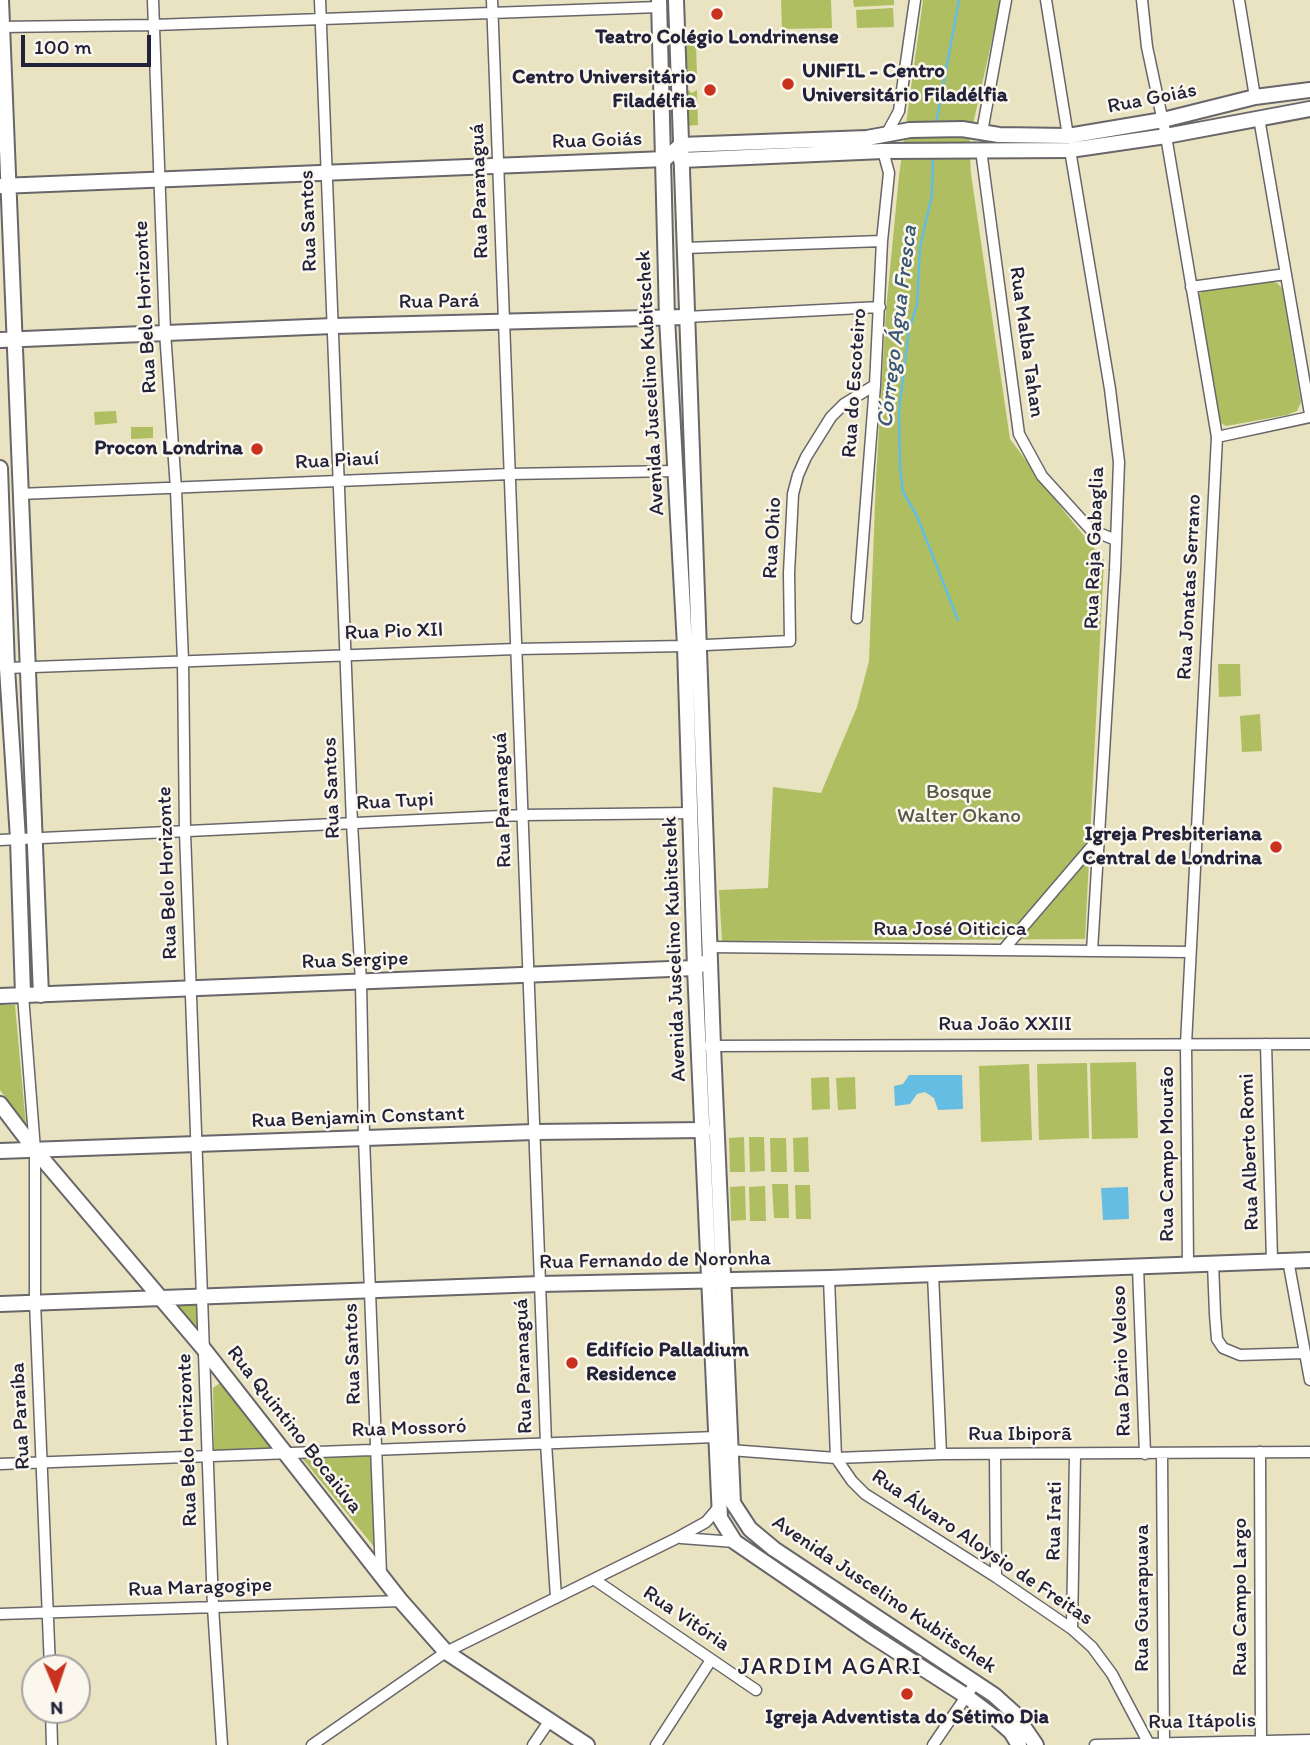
<!DOCTYPE html>
<html>
<head>
<meta charset="utf-8">
<style>
	body { margin:0 }
	#map { position:relative; width:1310px; height:1745px; overflow:hidden; background:#eae3c1; font-family:Itim,sans-serif }
	canvas { display:block }
	.north { position:absolute; left:21px; top:1654px; width:70px; height:70px; box-sizing:border-box; background:#fbf7ec; border:2px solid #a4a2a5; border-radius:50%; rotate:178deg; font-size:19px; font-weight:700; line-height:28px; text-align:center; color:#22223b }
	.north::after { content:''; display:block; margin:auto; width:24px; height:32px; background:#c8321e; clip-path:polygon(50% 0,100% 100%,50% 72%,0 100%) }
	.scale { position:absolute; left:21px; top:35px; width:130px; height:32px; box-sizing:border-box; border:4px solid #22223b; border-top:0; padding-left:9px; font-size:21px; line-height:24px; white-space:nowrap; color:#22223b; -webkit-text-stroke:5px #fbf7ec; paint-order:stroke }
</style>
</head>
<body>
<div id="map">
<canvas width="1310" height="1745"></canvas>
<div class="north">N</div>
<div class="scale">100 m</div>
</div>
<script>
const g = document.querySelector('canvas').getContext('2d');
g.lineJoin = 'round';
function fill(path, color) { g.fillStyle = color; g.fill(path, 'evenodd'); }
const toPath = rows => new Path2D(rows.map(r => 'M' + r).join(''));
function trace(path, color, width, dash) { g.strokeStyle = color; g.lineWidth = width; g.lineCap = dash ? 'butt' : 'round'; g.setLineDash(dash || []); g.stroke(path); }
function label(font, color, halo, rows, align = 'center') {
  g.font = font + ' Itim,sans-serif'; g.lineWidth = 5; g.setLineDash([]); g.textBaseline = 'middle'; g.strokeStyle = halo; g.fillStyle = color; for (const [text, x, y, turn = 0] of rows) {
    g.save(); g.translate(x, y); g.rotate((+turn || 0) * Math.PI / 180); g.textAlign = isNaN(turn) ? turn : align; if (halo) g.strokeText(text, 0, 0); g.fillText(text, 0, 0); g.restore();
  }
}
fill(toPath([
	[781,0,831,0,832,28,782,29],
	[853,0,894,0,894,5,854,7],
	[923,0,1001,0,969,142,971,174,1010,439,1067,515,1104,560,1085,939,722,941,719,890,768,888,773,787,821,793,857,707,869,661,876,479,886,310,899,176],
	[893,8,894,27,857,28,856,10],
	[683,43,696,43,697,75,684,76],
	[686,88,692,93,697,90,698,125,686,126],
	[1270,281,1277,283,1282,288,1301,402,1297,411,1287,415,1226,426,1219,422,1196,303,1198,295,1203,291],
	[116,411,117,423,95,425,94,412],
	[131,427,153,427,153,438,131,439],
	[1218,664,1240,664,1241,696,1219,697],
	[1260,714,1262,751,1242,752,1240,716],
	[0,1005,15,1005,26,1126,0,1090],
	[1136,1062,1138,1138,1092,1139,1090,1063],
	[1087,1063,1089,1138,1039,1140,1037,1064],
	[1029,1064,1032,1140,981,1142,979,1066],
	[829,1077,830,1109,812,1110,811,1078],
	[855,1077,856,1109,838,1110,836,1078],
	[744,1137,745,1172,730,1172,729,1138],
	[749,1137,764,1137,765,1171,750,1172],
	[808,1137,809,1172,794,1172,793,1138],
	[770,1138,786,1138,787,1172,771,1172],
	[772,1184,788,1184,789,1218,774,1218],
	[795,1185,810,1185,811,1219,796,1219],
	[745,1186,746,1220,731,1221,730,1187],
	[765,1186,766,1221,750,1221,749,1187],
	[169,1299,198,1300,200,1340],
	[220,1383,275,1449,214,1450,213,1388],
	[372,1453,375,1548,302,1458]
]), '#aebe61');
fill(toPath([
	[909,1075,962,1075,963,1109,938,1110,934,1098,925,1092,917,1094,910,1104,895,1106,894,1086,903,1084],
	[1128,1187,1129,1219,1103,1220,1101,1188]
]), '#66bde3');
trace(toPath([
	[936,124,959,0],
	[933,155,932,195,920,247,917,305,909,330,899,411,900,466,903,492,917,516,958,620]
]), '#66bde3', 2.5);
const street = toPath([
	[153,0,165,332,176,489,183,661,185,832,202,1297,213,1607,222,1745],
	[320,0,352,823,361,982,364,1138,381,1574],
	[492,0,546,1443,556,1598],
	[1046,0,1068,136],
	[1142,0,1147,47,1166,136,1217,437,1186,1044,1188,1264],
	[1239,0,1255,97],
	[0,27,154,25,659,7],
	[1259,118,1310,414],
	[982,132,1006,0],
	[886,135,899,111,915,0],
	[981,150,1019,434,1042,476,1091,530,1116,540],
	[1070,150,1110,389,1119,462,1115,570,1092,951],
	[685,248,882,241],
	[1191,287,1286,274],
	[686,317,880,307],
	[1217,437,1310,417],
	[19,494,510,474,675,471],
	[857,618,875,385,882,241,889,173,883,151],
	[7,668,516,649,685,646,790,641,789,573,793,494,798,475,806,457,831,417,844,404,875,385],
	[0,840,523,815,690,813],
	[710,947,1190,952],
	[1004,949,1099,838],
	[23,995,35,1150,35,1302,50,1668],
	[1266,1044,1272,1260],
	[709,1046,1310,1044],
	[1288,1260,1310,1380],
	[1213,1263,1215,1314,1217,1339,1223,1348,1240,1355,1304,1353],
	[1138,1267,1145,1454],
	[933,1274,941,1454],
	[829,1278,836,1458],
	[1260,1452,1261,1741],
	[1162,1454,1164,1742],
	[995,1455,996,1577],
	[836,1458,852,1481,865,1494,996,1577,1072,1629,1092,1647,1112,1674,1148,1742],
	[0,1464,716,1437,730,1450,836,1458,941,1454,1310,1452],
	[681,1538,735,1542],
	[595,1580,756,1690],
	[0,1614,401,1601],
	[1072,1629,1075,1455],
	[51,1710,52,1745],
	[312,1745,446,1652,677,1538,706,1522,718,1508],
	[533,1745,550,1720],
	[656,1745,711,1660],
	[933,1745,976,1682],
	[1095,1745,1310,1740]
]);
const secondary = toPath([
	[1,0,41,995],
	[681,160,883,151,1070,150,1166,136,1310,109],
	[0,186,665,159,681,145,867,138,910,130,962,129,999,135,1068,136,1163,120,1255,97,1310,90],
	[0,340,333,326,686,317],
	[0,468,7,668,18,839,23,995],
	[0,996,695,968,704,963],
	[0,1104,35,1150,203,1348,401,1601,446,1652,587,1745],
	[0,1151,534,1132,704,1130],
	[0,1304,540,1284,829,1278,1310,1260]
]);
const primary = toPath([
	[659,0,667,318,685,646,695,968,720,1518,735,1542,871,1635,966,1696,994,1717,1011,1732,1019,1745],
	[676,0,713,1046,733,1503,750,1529,774,1549,994,1695,1014,1713,1036,1745]
]);
trace(street, '#68666a', 13);
trace(secondary, '#68666a', 18);
trace(primary, '#68666a', 18);
trace(street, '#fff', 10);
trace(secondary, '#fff', 14);
trace(primary, '#fff', 14);
for (const [x, y, r, color] of [
	[717,14,7,"#c8321e"],
	[788,84,7,"#c8321e"],
	[710,90,7,"#c8321e"],
	[257,449,7,"#c8321e"],
	[1276,847,7,"#c8321e"],
	[572,1363,7,"#c8321e"],
	[907,1694,7,"#c8321e"]
]) { const dot = new Path2D(); dot.arc(x, y, r, 0, 2 * Math.PI); g.fillStyle = color; g.fill(dot); trace(dot, '#fbf7ec', 2.5); }
label('bold 21px', '#22223b', '#fbf7ec', [
	["Teatro Colégio Londrinense",717,38,"center"],
	["UNIFIL - Centro",802,72,"left"],
	["Universitário Filadélfia",802,96,"left"],
	["Centro Universitário",696,78],
	["Filadélfia",696,102],
	["Procon Londrina",243,449],
	["Igreja Presbiteriana",1262,835],
	["Central de Londrina",1262,859],
	["Edifício Palladium",586,1351,"left"],
	["Residence",586,1375,"left"],
	["Igreja Adventista do Sétimo Dia",907,1718,"center"]
], 'right');
label('21px', '#22223b', '#fbf7ec', [
	["Rua Goiás",1152,99,-11],
	["Rua Goiás",597,141,-2],
	["Rua Paranaguá",480,191,-92],
	["Rua Santos",309,221,-92],
	["Rua Pará",439,302,-1],
	["Rua Belo Horizonte",146,307,-93],
	["Rua Malba Tahan",1026,342,82],
	["Avenida Juscelino Kubitschek",651,383,-93],
	["Rua do Escoteiro",855,383,-86],
	["Rua Piauí",337,461,-3],
	["Rua Ohio",773,538,-87],
	["Rua Raja Gabaglia",1095,548,-88],
	["Rua Jonatas Serrano",1190,587,-87],
	["Rua Pio XII",394,632,-2],
	["Rua Santos",332,788,-92],
	["Rua Paranaguá",503,800,-92],
	["Rua Tupi",395,802,-3],
	["Rua Belo Horizonte",168,873,-92],
	["Rua José Oiticica",950,930],
	["Avenida Juscelino Kubitschek",675,949,-92],
	["Rua Sergipe",355,961,-2],
	["Rua João XXIII",1005,1025],
	["Rua Benjamin Constant",358,1118,-2],
	["Rua Alberto Romi",1250,1152,-92],
	["Rua Campo Mourão",1168,1154,-90],
	["Rua Fernando de Noronha",655,1261,-1],
	["Rua Santos",353,1354,-92],
	["Rua Dário Veloso",1122,1361,-92],
	["Rua Paranaguá",524,1366,-92],
	["Rua Paraíba",21,1416,-93],
	["Rua Mossoró",409,1429,-2],
	["Rua Quintino Bocaiúva",294,1430,52],
	["Rua Ibiporã",1020,1435],
	["Rua Belo Horizonte",188,1440,-92],
	["Rua Irati",1055,1521,-89],
	["Rua Álvaro Aloysio de Freitas",982,1548,34],
	["Rua Maragogipe",200,1588,-2],
	["Avenida Juscelino Kubitschek",884,1595,34],
	["Rua Campo Largo",1241,1597,-90],
	["Rua Guarapuava",1143,1598,-90],
	["Rua Vitória",686,1619,34],
	["Rua Itápolis",1202,1722,-1]
]);
label('21px', '#535948', '#fbf7ec', [
	["Bosque",959,793],
	["Walter Okano",959,817]
]);
label('italic 23px', '#3a5876', '#fbf7ec', [
	["Córrego Água Fresca",898,327,-83]
]);
g.letterSpacing = '2px';
label('24px', '#22223b', '#fbf7ec', [
	["JARDIM AGARI",830,1668]
]);
g.letterSpacing = '0px';
</script>
</body>
</html>
